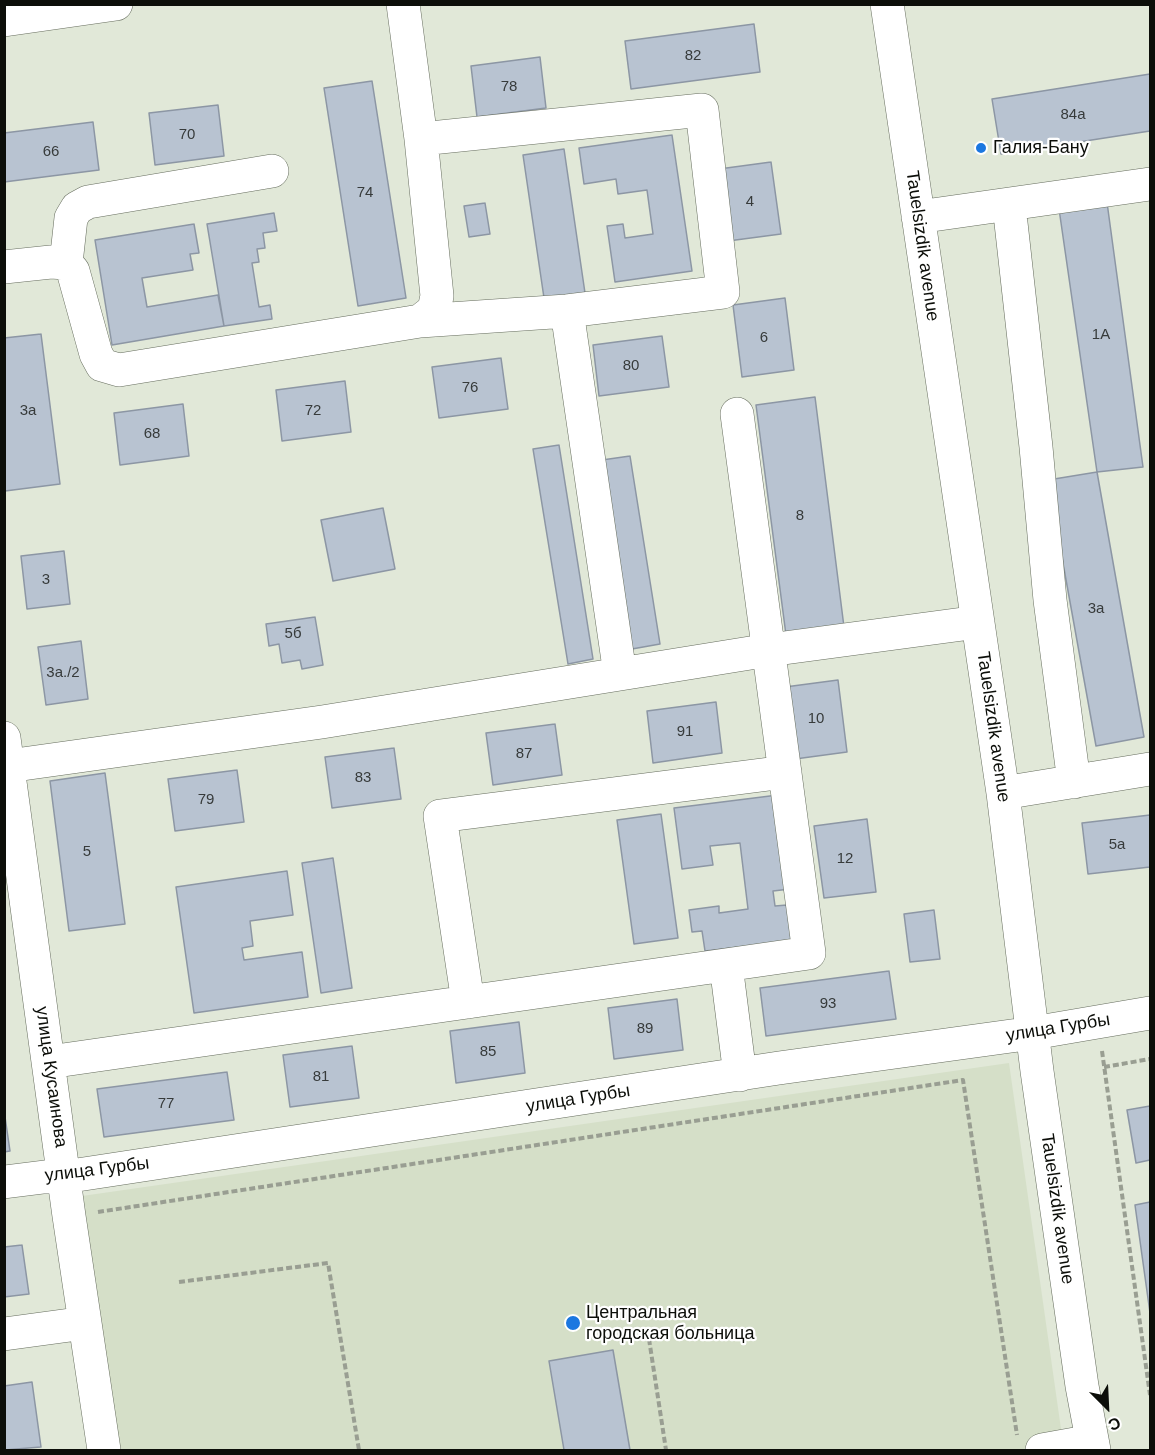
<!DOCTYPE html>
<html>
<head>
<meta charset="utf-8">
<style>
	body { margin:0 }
	#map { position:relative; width:1155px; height:1455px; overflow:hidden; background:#e1e8d8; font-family:Helvetica,sans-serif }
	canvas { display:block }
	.frame { position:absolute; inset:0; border:6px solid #0c0e09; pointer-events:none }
	.north { position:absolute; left:1077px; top:1377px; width:60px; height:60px; -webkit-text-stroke:4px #fff; paint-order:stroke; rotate:156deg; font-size:16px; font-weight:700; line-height:24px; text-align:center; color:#0c0e09 }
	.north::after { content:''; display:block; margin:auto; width:21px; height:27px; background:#0c0e09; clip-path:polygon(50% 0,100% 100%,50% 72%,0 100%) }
</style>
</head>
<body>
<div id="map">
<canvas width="1155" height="1455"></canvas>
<div class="frame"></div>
<div class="north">С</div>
</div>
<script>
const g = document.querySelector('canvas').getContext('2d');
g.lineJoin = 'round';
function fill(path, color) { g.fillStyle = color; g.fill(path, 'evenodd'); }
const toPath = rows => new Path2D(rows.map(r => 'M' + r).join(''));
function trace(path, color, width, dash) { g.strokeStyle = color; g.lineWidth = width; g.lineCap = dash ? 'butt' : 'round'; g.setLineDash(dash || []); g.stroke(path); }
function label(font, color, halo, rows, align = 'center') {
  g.font = font + ' Helvetica,sans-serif'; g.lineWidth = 4.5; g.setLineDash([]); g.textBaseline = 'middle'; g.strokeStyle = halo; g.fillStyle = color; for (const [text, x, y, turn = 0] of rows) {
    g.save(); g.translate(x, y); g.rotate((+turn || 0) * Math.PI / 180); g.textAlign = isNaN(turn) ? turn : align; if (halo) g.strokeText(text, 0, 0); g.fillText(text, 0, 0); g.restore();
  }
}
fill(toPath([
	[1009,1063,1064,1450,118,1450,82,1196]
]), '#d5dfc8');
const building = toPath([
	[754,24,760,72,631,89,625,41,754,24],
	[540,57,546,108,477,117,471,66,540,57],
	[1150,74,1150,131,1001,154,992,99,1150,74],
	[372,81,406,298,358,306,324,88,372,81],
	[218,105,224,156,155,165,149,113,218,105],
	[93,122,99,170,4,182,4,133,93,122],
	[672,135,692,271,615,282,607,226,623,224,625,238,653,234,647,190,618,194,616,179,584,184,579,148,672,135],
	[564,149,585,293,544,298,523,155,564,149],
	[771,162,781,234,728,241,719,169,771,162],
	[1106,195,1143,467,1097,472,1058,202,1106,195],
	[485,203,490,234,469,237,464,206,485,203],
	[274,213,277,231,263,233,265,248,257,249,259,262,252,263,259,307,270,305,272,319,224,326,207,224,274,213],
	[194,224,199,253,190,254,193,270,142,278,147,307,218,295,224,326,112,345,95,240,194,224],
	[785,298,794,370,742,377,733,305,785,298],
	[41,334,60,484,5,491,4,338,41,334],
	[662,336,669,387,599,396,593,345,662,336],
	[501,358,508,409,439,418,432,367,501,358],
	[345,381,351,432,282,441,276,390,345,381],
	[815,397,844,627,786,635,756,405,815,397],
	[183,404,189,456,120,465,114,413,183,404],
	[559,445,593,659,568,664,533,449,559,445],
	[630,456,660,644,632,649,602,460,630,456],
	[1097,472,1144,737,1096,746,1048,480,1097,472],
	[383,508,395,569,333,581,321,520,383,508],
	[64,551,70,604,27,609,21,556,64,551],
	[315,617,323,665,302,669,300,660,282,663,279,644,269,646,266,624,315,617],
	[81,641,88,699,46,705,38,647,81,641],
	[838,680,847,752,795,759,785,687,838,680],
	[716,702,722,753,653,763,647,711,716,702],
	[555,724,562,775,493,785,486,733,555,724],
	[394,748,401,799,332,808,325,757,394,748],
	[237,770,244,822,175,831,168,779,237,770],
	[105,773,125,924,69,931,50,781,105,773],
	[778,795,790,889,773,891,775,906,787,905,792,941,705,951,702,931,692,932,689,910,719,906,719,913,748,909,740,843,710,846,713,865,682,869,674,808,778,795],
	[661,814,678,938,634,944,617,820,661,814],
	[1150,815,1150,867,1088,874,1082,823,1150,815],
	[867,819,876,892,824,898,814,826,867,819],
	[333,858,352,988,321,993,302,863,333,858],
	[287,871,293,915,250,921,253,946,242,948,244,960,302,952,308,997,194,1013,176,887,287,871],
	[934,910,940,959,910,962,904,914,934,910],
	[889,971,896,1019,766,1036,760,988,889,971],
	[677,999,683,1050,614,1059,608,1008,677,999],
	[519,1022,525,1073,456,1083,450,1031,519,1022],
	[352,1046,359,1098,290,1107,283,1055,352,1046],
	[227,1072,234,1120,104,1137,97,1089,227,1072],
	[1150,1106,1150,1160,1136,1163,1127,1110,1150,1106],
	[4,1110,10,1151,4,1152,4,1110],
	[1150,1202,1150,1313,1135,1205,1150,1202],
	[22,1245,29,1294,4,1297,4,1247,22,1245],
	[613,1350,630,1450,564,1450,549,1361,613,1350],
	[32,1382,41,1447,4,1450,4,1386,32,1382]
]);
fill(building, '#b8c3d1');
trace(building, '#8c96a4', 1.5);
const minor = toPath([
	[887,4,1003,793,1037,1071,1082,1386,1094,1450],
	[1009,205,1036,447,1050,600,1074,782],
	[918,217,1150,184],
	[66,263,71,218,77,208,88,202,272,171],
	[4,267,51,262,66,263,73,271,96,354,102,365,119,370,420,321,434,310,437,296,421,139,403,4],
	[567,311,620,674],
	[420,321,567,311,723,292,702,110,421,139],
	[4,738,69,1216,104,1450],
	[8,766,322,722,769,650,978,622],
	[1003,793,1150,769],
	[726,965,740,1075],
	[468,1002,440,816,785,772],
	[49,1062,809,953,737,414],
	[4,1182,44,1177,64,1177,779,1068,1033,1033,1150,1013],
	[4,1334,85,1323],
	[1042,1450,1092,1441]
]);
const major = toPath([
	[4,20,116,4]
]);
trace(minor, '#666d5e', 34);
trace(major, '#666d5e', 34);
trace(toPath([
	[1102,1051,1150,1395],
	[1104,1067,1150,1059],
	[98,1212,963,1080,1017,1435],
	[179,1282,328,1263,359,1450],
	[649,1339,666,1450]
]), '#999e92', 4, [6, 3]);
trace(minor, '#fff', 33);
trace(major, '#fff', 33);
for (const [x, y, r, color] of [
	[981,148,6,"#1b77e0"],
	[573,1323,8,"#1b77e0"]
]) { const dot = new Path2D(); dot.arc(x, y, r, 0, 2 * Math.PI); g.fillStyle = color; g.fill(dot); trace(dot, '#fff', 2); }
label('15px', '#373b3b', null, [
	["82",693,56],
	["78",509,87],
	["84а",1073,115],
	["70",187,135],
	["66",51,152],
	["74",365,193],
	["4",750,202],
	["1А",1101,335],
	["6",764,338],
	["80",631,366],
	["76",470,388],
	["3а",28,411],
	["72",313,411],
	["68",152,434],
	["8",800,516],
	["3",46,580],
	["3a",1096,609],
	["5б",293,634],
	["3а./2",63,673],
	["10",816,719],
	["91",685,732],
	["87",524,754],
	["83",363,778],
	["79",206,800],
	["5а",1117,845],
	["5",87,852],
	["12",845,859],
	["93",828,1004],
	["89",645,1029],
	["85",488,1052],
	["81",321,1077],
	["77",166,1104]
]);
label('18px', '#0c0e09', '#fff', [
	["Галия-Бану",993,148],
	["Центральная",586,1313],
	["городская больница",586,1334]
], 'left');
label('18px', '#0c0e09', '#fff', [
	["Tauelsizdik avenue",922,246,82],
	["Tauelsizdik avenue",993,727,82],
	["улица Гурбы",1058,1028,-9],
	["улица Кусаинова",51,1077,82],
	["улица Гурбы",578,1099,-9],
	["улица Гурбы",97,1170,-7],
	["Tauelsizdik avenue",1057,1209,82]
]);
</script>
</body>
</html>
